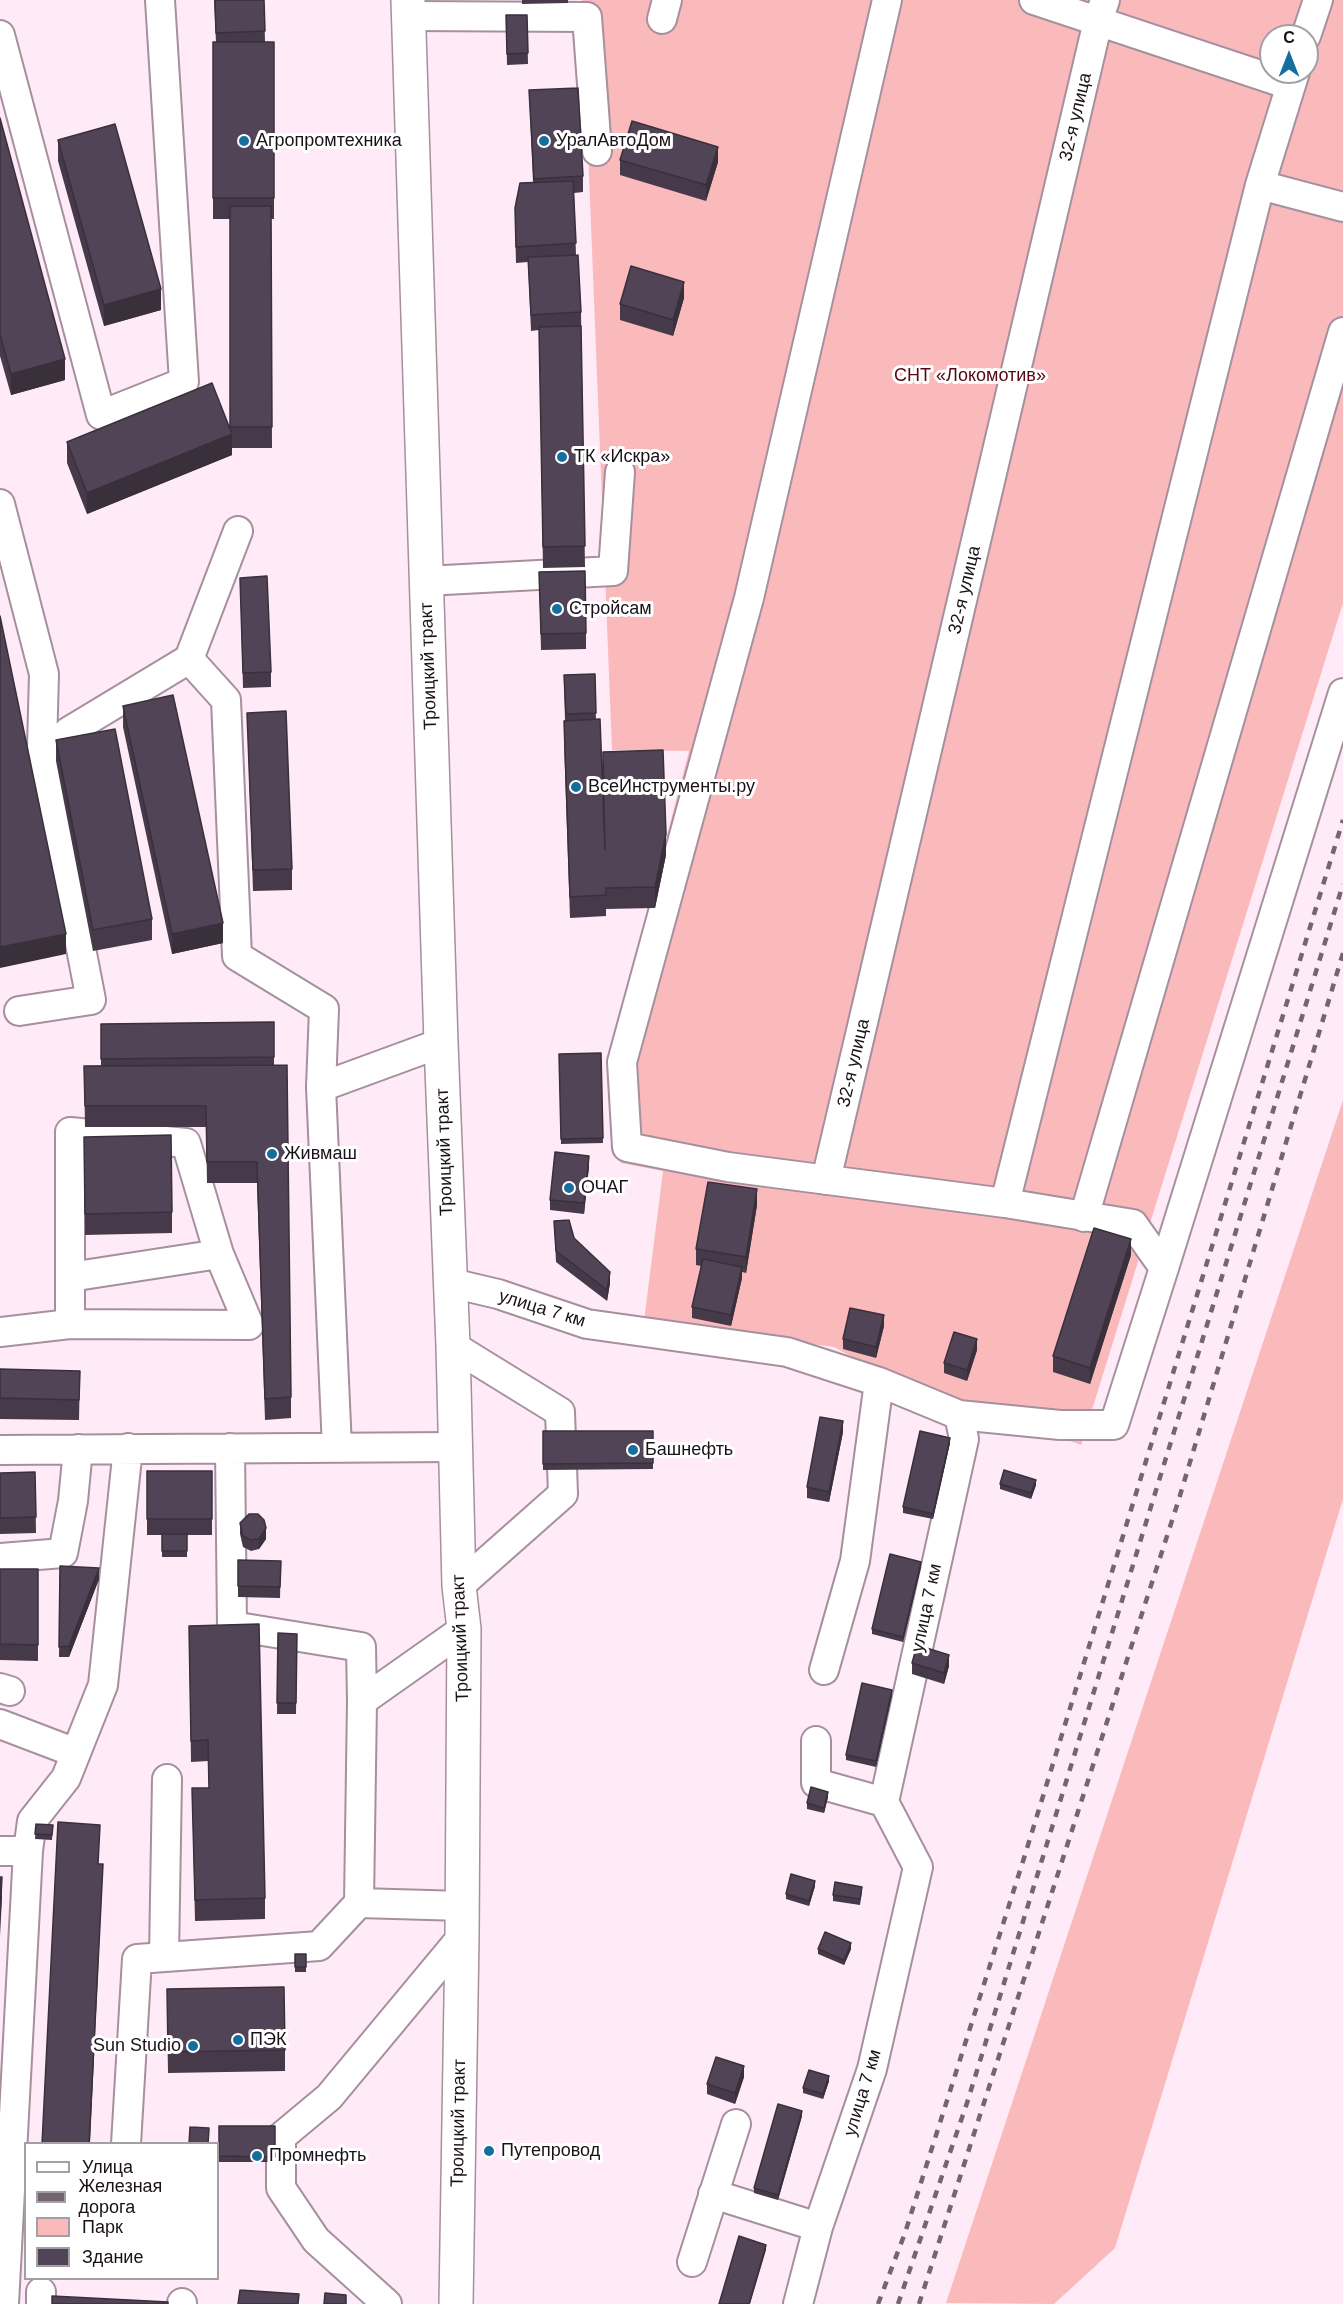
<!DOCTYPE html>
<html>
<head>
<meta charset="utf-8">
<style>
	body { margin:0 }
	#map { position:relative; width:1343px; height:2304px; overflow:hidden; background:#ffebf8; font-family:Arial,sans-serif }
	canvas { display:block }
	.legend { position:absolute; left:24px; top:2142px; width:195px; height:138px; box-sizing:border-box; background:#fff; border:2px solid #a3a0a3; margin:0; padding:8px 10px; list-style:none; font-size:18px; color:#1a1218 }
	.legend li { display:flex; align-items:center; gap:12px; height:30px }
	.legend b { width:30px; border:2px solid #a3a0a3 }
	.north { position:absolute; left:1259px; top:24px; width:60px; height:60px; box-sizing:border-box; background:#fff; border:2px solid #a3a0a3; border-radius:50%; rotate:0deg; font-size:16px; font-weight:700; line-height:24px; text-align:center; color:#1a1218 }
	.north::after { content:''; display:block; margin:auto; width:21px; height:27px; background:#156e9d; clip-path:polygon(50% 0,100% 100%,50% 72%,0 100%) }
</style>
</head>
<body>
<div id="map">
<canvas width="1343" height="2304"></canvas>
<ul class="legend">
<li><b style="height:8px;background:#fff"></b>Улица</li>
<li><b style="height:8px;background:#73666f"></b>Железная дорога</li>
<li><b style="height:16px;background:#fababc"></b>Парк</li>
<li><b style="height:16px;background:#514456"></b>Здание</li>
</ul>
<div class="north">С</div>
</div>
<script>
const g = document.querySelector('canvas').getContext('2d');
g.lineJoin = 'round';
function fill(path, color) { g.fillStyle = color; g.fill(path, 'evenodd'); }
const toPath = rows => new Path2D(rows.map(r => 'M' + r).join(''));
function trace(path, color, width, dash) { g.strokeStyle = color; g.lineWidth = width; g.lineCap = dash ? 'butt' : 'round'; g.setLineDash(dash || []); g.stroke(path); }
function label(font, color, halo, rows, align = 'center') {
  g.font = font + ' Arial,sans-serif'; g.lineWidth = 6; g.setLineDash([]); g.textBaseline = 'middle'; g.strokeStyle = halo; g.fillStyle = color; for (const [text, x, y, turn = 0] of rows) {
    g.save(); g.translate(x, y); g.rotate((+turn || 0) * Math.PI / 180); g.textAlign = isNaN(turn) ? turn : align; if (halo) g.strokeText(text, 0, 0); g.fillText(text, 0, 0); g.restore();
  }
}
fill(toPath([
	[582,0,1343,0,1343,603,1081,1445,880,1372,834,1347,644,1321,663,1171,621,1163,611,1051,689,751,612,750],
	[1271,36,1307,36,1307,72,1271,72],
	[1343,1100,1343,1499,1115,2248,1054,2304,946,2303]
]), '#fababc');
const minor = toPath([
	[887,0,749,598,622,1062,627,1147,728,1167,1005,1203,1133,1224,1164,1268,1114,1425,1060,1425,959,1415],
	[1034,0,1290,85],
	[408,16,587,17,597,151],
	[662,19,667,0],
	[0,35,101,415,184,382,160,0],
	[1306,36,1318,0],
	[1260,185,1343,207],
	[0,504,44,674,42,747,91,1000,19,1011],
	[426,581,613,571,620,472],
	[189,659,226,700,237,956,324,1009,321,1087],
	[68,732,189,659,238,531],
	[826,1180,1098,21,1105,0],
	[1005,1203,1260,185,1295,72],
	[1084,1217,1343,332],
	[1164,1268,1343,693],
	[70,1277,219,1254],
	[451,1283,498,1294,587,1324,787,1352,879,1382,959,1415,964,1439,884,1802,918,1867,872,2069,818,2227,798,2304],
	[0,1332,70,1324,70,1132,186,1143,219,1254,249,1325,70,1324],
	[453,1346,560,1412,563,1494,459,1586],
	[230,1448,232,1626,361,1647,362,1701],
	[337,1448,321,1087,441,1043],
	[0,1450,454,1447],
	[0,1558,63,1553,73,1501,78,1449],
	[824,1670,855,1561,879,1382],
	[0,1688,10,1691],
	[0,1724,76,1753],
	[816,1741,816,1783,884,1802],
	[0,1851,28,1851],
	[463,1906,359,1903,362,1701,464,1629],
	[164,1957,167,1779],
	[126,2144,137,1959,319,1946,359,1903],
	[713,2194,818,2227],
	[692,2262,736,2124],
	[4,2304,28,1851,32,1821,66,1778,103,1685,128,1448],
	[41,2304,41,2292],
	[182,2304,182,2303],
	[387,2304,316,2240,281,2188,281,2137,329,2097,462,1937]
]);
const major = toPath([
	[408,0,441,1043,453,1346,459,1586,464,1629,462,1937,456,2304]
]);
trace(minor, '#a68f9e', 32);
trace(major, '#a68f9e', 36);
trace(minor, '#fff', 28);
trace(major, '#fff', 33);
trace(toPath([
	[878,2304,905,2233,1024,1858,1343,820],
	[898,2304,967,2103,1343,884],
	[919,2304,1178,1502,1343,953]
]), '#73666f', 4.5, [8, 8]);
fill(toPath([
	[214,0,264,0,265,42,274,42,274,219,271,219,272,448,232,448,232,455,87,514,67,463,67,442,230,429,230,219,213,219,213,42,216,42],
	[522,0,568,0,568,3,522,4],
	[506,15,527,15,528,64,507,65],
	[529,90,583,176,583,192,574,193,576,255,581,312,585,567,543,568,539,330,531,331,528,262,516,263,515,224,515,208,533,182],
	[0,118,65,380,11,395,0,356],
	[58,140,161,310,104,326,58,161],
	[620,160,718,162,706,201,620,175],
	[684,298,673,336,620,320,620,304],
	[539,572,586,633,586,649,541,650],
	[240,578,271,672,271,687,243,688],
	[595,674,596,720,604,826,666,855,655,908,606,909,606,916,570,918,564,741,564,721,565,720,564,686],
	[123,706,223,943,172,954,123,727],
	[247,713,292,869,292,890,253,891],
	[56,740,152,919,152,940,93,951,56,761],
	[274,1022,274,1065,291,1397,291,1418,265,1420,257,1183,207,1183,206,1127,85,1127,84,1066,101,1066,101,1024],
	[601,1053,603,1143,561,1144,559,1054],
	[84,1158,172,1212,172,1233,85,1235],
	[589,1166,584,1214,550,1210,550,1200],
	[757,1205,746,1273,742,1272,742,1278,731,1326,692,1318,692,1307,701,1266,696,1265,696,1249],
	[554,1221,574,1238,610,1283,607,1301,556,1262],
	[1131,1255,1090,1384,1053,1372,1053,1356],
	[884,1326,876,1358,843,1349,843,1339],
	[977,1350,967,1381,944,1373,944,1363],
	[0,1369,80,1371,79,1420,0,1419],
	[543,1431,653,1431,653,1469,543,1470],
	[843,1432,829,1502,807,1498,807,1487],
	[950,1443,933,1519,903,1513,903,1507],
	[147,1471,212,1471,212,1535,187,1535,187,1557,162,1557,162,1535,147,1535],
	[35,1472,36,1533,0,1534,0,1473],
	[1000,1484,1036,1485,1031,1499,1000,1489],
	[240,1523,266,1539,259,1549,251,1551,243,1547,240,1534],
	[238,1560,281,1561,280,1598,238,1597],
	[60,1566,99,1579,69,1657,59,1657],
	[921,1567,903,1642,872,1634,872,1629],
	[0,1569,38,1569,38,1661,0,1660],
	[189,1626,265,1898,265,1919,195,1921,192,1788,209,1788,208,1761,191,1762],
	[278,1633,297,1634,296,1714,277,1714],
	[912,1663,949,1666,944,1684,912,1674],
	[892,1695,876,1767,846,1760,846,1755],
	[828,1797,824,1813,807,1809,807,1803],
	[36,1824,53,1825,52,1840,35,1839],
	[815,1886,809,1906,786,1899,786,1894],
	[862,1892,860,1905,833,1901,833,1895],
	[818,1949,851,1949,844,1965,818,1954],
	[295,1954,306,1954,306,1972,295,1972],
	[167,2010,285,2050,285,2071,168,2073],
	[744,2077,735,2104,707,2094,707,2084],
	[829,2081,823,2099,803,2093,803,2088],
	[802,2116,778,2200,754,2193,754,2188],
	[219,2126,275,2126,275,2162,219,2162]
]), '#463a4a');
fill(toPath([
	[718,147,718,162,706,201,706,185],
	[684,282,684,298,673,336,673,320],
	[161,289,161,310,104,326,104,305],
	[65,359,65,380,11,395,11,374],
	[232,434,232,455,87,514,87,493],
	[666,834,666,855,655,908,655,887],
	[223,923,223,943,172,954,172,934],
	[66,934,66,954,0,968,0,947],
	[589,1156,589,1166,584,1214,584,1203],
	[757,1189,757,1205,746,1273,746,1257],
	[1131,1239,1131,1255,1090,1384,1090,1368],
	[742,1267,742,1278,731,1326,731,1315],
	[610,1272,610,1283,607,1301,607,1290],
	[884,1315,884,1326,876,1358,876,1347],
	[977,1339,977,1350,967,1381,967,1370],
	[843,1421,843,1432,829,1502,829,1492],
	[950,1438,950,1443,933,1519,933,1514],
	[1036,1480,1036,1485,1031,1499,1031,1493],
	[266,1528,266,1539,259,1549,259,1539],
	[921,1562,921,1567,903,1642,903,1637],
	[99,1568,99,1579,69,1657,69,1646],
	[949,1655,949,1666,944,1684,944,1673],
	[892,1690,892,1695,876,1767,876,1761],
	[828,1792,828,1797,824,1813,824,1808],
	[103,1864,90,2144,89,2144],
	[2,1877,2,1898,0,1936,0,1915],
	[815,1881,815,1886,809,1906,809,1901],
	[851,1943,851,1949,844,1965,844,1960],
	[744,2066,744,2077,735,2104,735,2093],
	[829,2076,829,2081,823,2099,823,2094],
	[802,2111,802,2116,778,2200,778,2195],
	[766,2245,766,2250,750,2304,749,2304]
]), '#39303c');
const building = toPath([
	[215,0,264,0,265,31,216,33,215,0],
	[506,15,527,15,528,53,507,54,506,15],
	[213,42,274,42,274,198,213,198,213,42],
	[578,88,583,176,534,179,529,90,578,88],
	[0,118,65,359,11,374,0,335,0,118],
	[632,121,718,147,706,185,620,160,632,121],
	[115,124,161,289,104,305,58,140,115,124],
	[573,181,576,243,516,247,515,208,520,183,573,181],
	[230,206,271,206,272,427,230,427,230,206],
	[578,255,581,312,531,315,528,257,578,255],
	[631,266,684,282,673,320,620,304,631,266],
	[581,326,585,546,543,547,539,327,581,326],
	[212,383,232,434,87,493,67,442,212,383],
	[585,571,586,633,541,634,539,572,585,571],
	[267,576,271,672,243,673,240,578,267,576],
	[0,616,66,934,0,947,0,616],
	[595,674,596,713,566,714,564,675,595,674],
	[173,695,223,923,172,934,123,706,173,695],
	[286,711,292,869,253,870,247,713,286,711],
	[600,719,605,850,603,752,663,750,666,834,655,887,606,888,606,895,570,897,564,721,600,719],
	[115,729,152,919,93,930,56,740,115,729],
	[274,1022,274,1057,101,1059,101,1024,274,1022],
	[601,1053,603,1138,561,1139,559,1054,601,1053],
	[287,1065,291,1397,265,1399,257,1162,207,1162,206,1106,85,1106,84,1066,287,1065],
	[171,1135,172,1212,85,1214,84,1137,171,1135],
	[555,1152,589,1156,584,1203,550,1200,555,1152],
	[708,1182,757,1189,746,1257,696,1249,708,1182],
	[569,1220,574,1238,610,1272,607,1290,556,1251,554,1221,569,1220],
	[1094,1228,1131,1239,1090,1368,1053,1356,1094,1228],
	[703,1259,742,1267,731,1315,692,1307,703,1259],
	[850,1308,884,1315,876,1347,843,1339,850,1308],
	[954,1332,977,1339,967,1370,944,1363,954,1332],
	[0,1369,80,1371,79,1400,0,1398,0,1369],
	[820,1417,843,1421,829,1492,807,1487,820,1417],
	[543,1431,653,1431,653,1463,543,1464,543,1431],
	[920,1431,950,1438,933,1514,903,1507,920,1431],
	[1004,1470,1036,1480,1031,1493,1000,1484,1004,1470],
	[147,1471,212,1471,212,1519,147,1519,147,1471],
	[35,1472,36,1517,0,1518,0,1473,35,1472],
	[249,1514,258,1514,264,1520,266,1528,259,1539,251,1540,243,1536,240,1523,249,1514],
	[162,1534,187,1534,187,1551,162,1551,162,1534],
	[890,1554,921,1562,903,1637,872,1629,890,1554],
	[238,1560,281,1561,280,1587,238,1586,238,1560],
	[60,1566,99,1568,69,1646,59,1647,60,1566],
	[0,1569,38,1569,38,1645,0,1644,0,1569],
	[259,1624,265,1898,195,1900,192,1788,209,1788,208,1740,191,1741,189,1626,259,1624],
	[278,1633,297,1634,296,1703,277,1703,278,1633],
	[917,1645,949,1655,944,1673,912,1663,917,1645],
	[862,1683,892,1690,876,1761,846,1755,862,1683],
	[811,1787,828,1792,824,1808,807,1803,811,1787],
	[58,1822,100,1825,98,1864,103,1864,89,2144,42,2144,58,1822],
	[36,1824,53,1825,52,1835,35,1834,36,1824],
	[791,1874,815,1881,809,1901,786,1894,791,1874],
	[0,1877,2,1877,0,1915,0,1877],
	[835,1882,862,1887,860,1899,833,1895,835,1882],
	[825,1932,851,1943,844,1960,818,1949,825,1932],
	[295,1954,306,1954,306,1967,295,1967,295,1954],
	[284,1987,285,2050,168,2052,167,1989,284,1987],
	[716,2057,744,2066,735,2093,707,2084,716,2057],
	[809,2070,829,2076,823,2094,803,2088,809,2070],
	[778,2104,802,2111,778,2195,754,2188,778,2104],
	[219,2126,275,2126,275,2157,219,2156,219,2126],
	[190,2127,209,2128,208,2144,189,2144,190,2127],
	[739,2236,766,2245,749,2304,719,2304,739,2236],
	[240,2290,299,2294,298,2304,238,2304,240,2290],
	[325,2293,346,2295,346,2304,324,2304,325,2293],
	[52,2296,168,2302,168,2304,52,2304,52,2296]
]);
fill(building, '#514456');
trace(building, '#39303c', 1.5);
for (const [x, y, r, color] of [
	[244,141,6,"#156e9d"],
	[544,141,6,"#156e9d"],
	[562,457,6,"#156e9d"],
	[557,609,6,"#156e9d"],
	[576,787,6,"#156e9d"],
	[272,1154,6,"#156e9d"],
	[569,1188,6,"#156e9d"],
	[633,1450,6,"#156e9d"],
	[238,2040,6,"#156e9d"],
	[193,2046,6,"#156e9d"],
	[489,2151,6,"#156e9d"],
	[257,2156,6,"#156e9d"]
]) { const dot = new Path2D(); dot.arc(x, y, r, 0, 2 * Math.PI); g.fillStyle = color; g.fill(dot); trace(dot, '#fff', 2); }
label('18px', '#1a1218', '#fff', [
	["32-я улица",1076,117,-77],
	["32-я улица",965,590,-77],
	["Троицкий тракт",429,666,-92],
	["32-я улица",854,1063,-77],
	["Троицкий тракт",445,1152,-92],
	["улица 7 км",542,1309,17],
	["улица 7 км",927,1608,-78],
	["Троицкий тракт",461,1638,-92],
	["улица 7 км",863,2093,-73],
	["Троицкий тракт",459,2123,-89]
]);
label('18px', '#1a1218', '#fff', [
	["Агропромтехника",256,141],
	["УралАвтоДом",556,141],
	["ТК «Искра»",574,457],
	["Стройсам",569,609],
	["ВсеИнструменты.ру",588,787],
	["Живмаш",284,1154],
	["ОЧАГ",581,1188],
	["Башнефть",645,1450],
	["ПЭК",250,2040],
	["Sun Studio",181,2046,"right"],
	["Путепровод",501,2151],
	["Промнефть",269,2156]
], 'left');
label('18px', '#550717', '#fff', [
	["СНТ «Локомотив»",970,376]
]);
</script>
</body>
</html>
